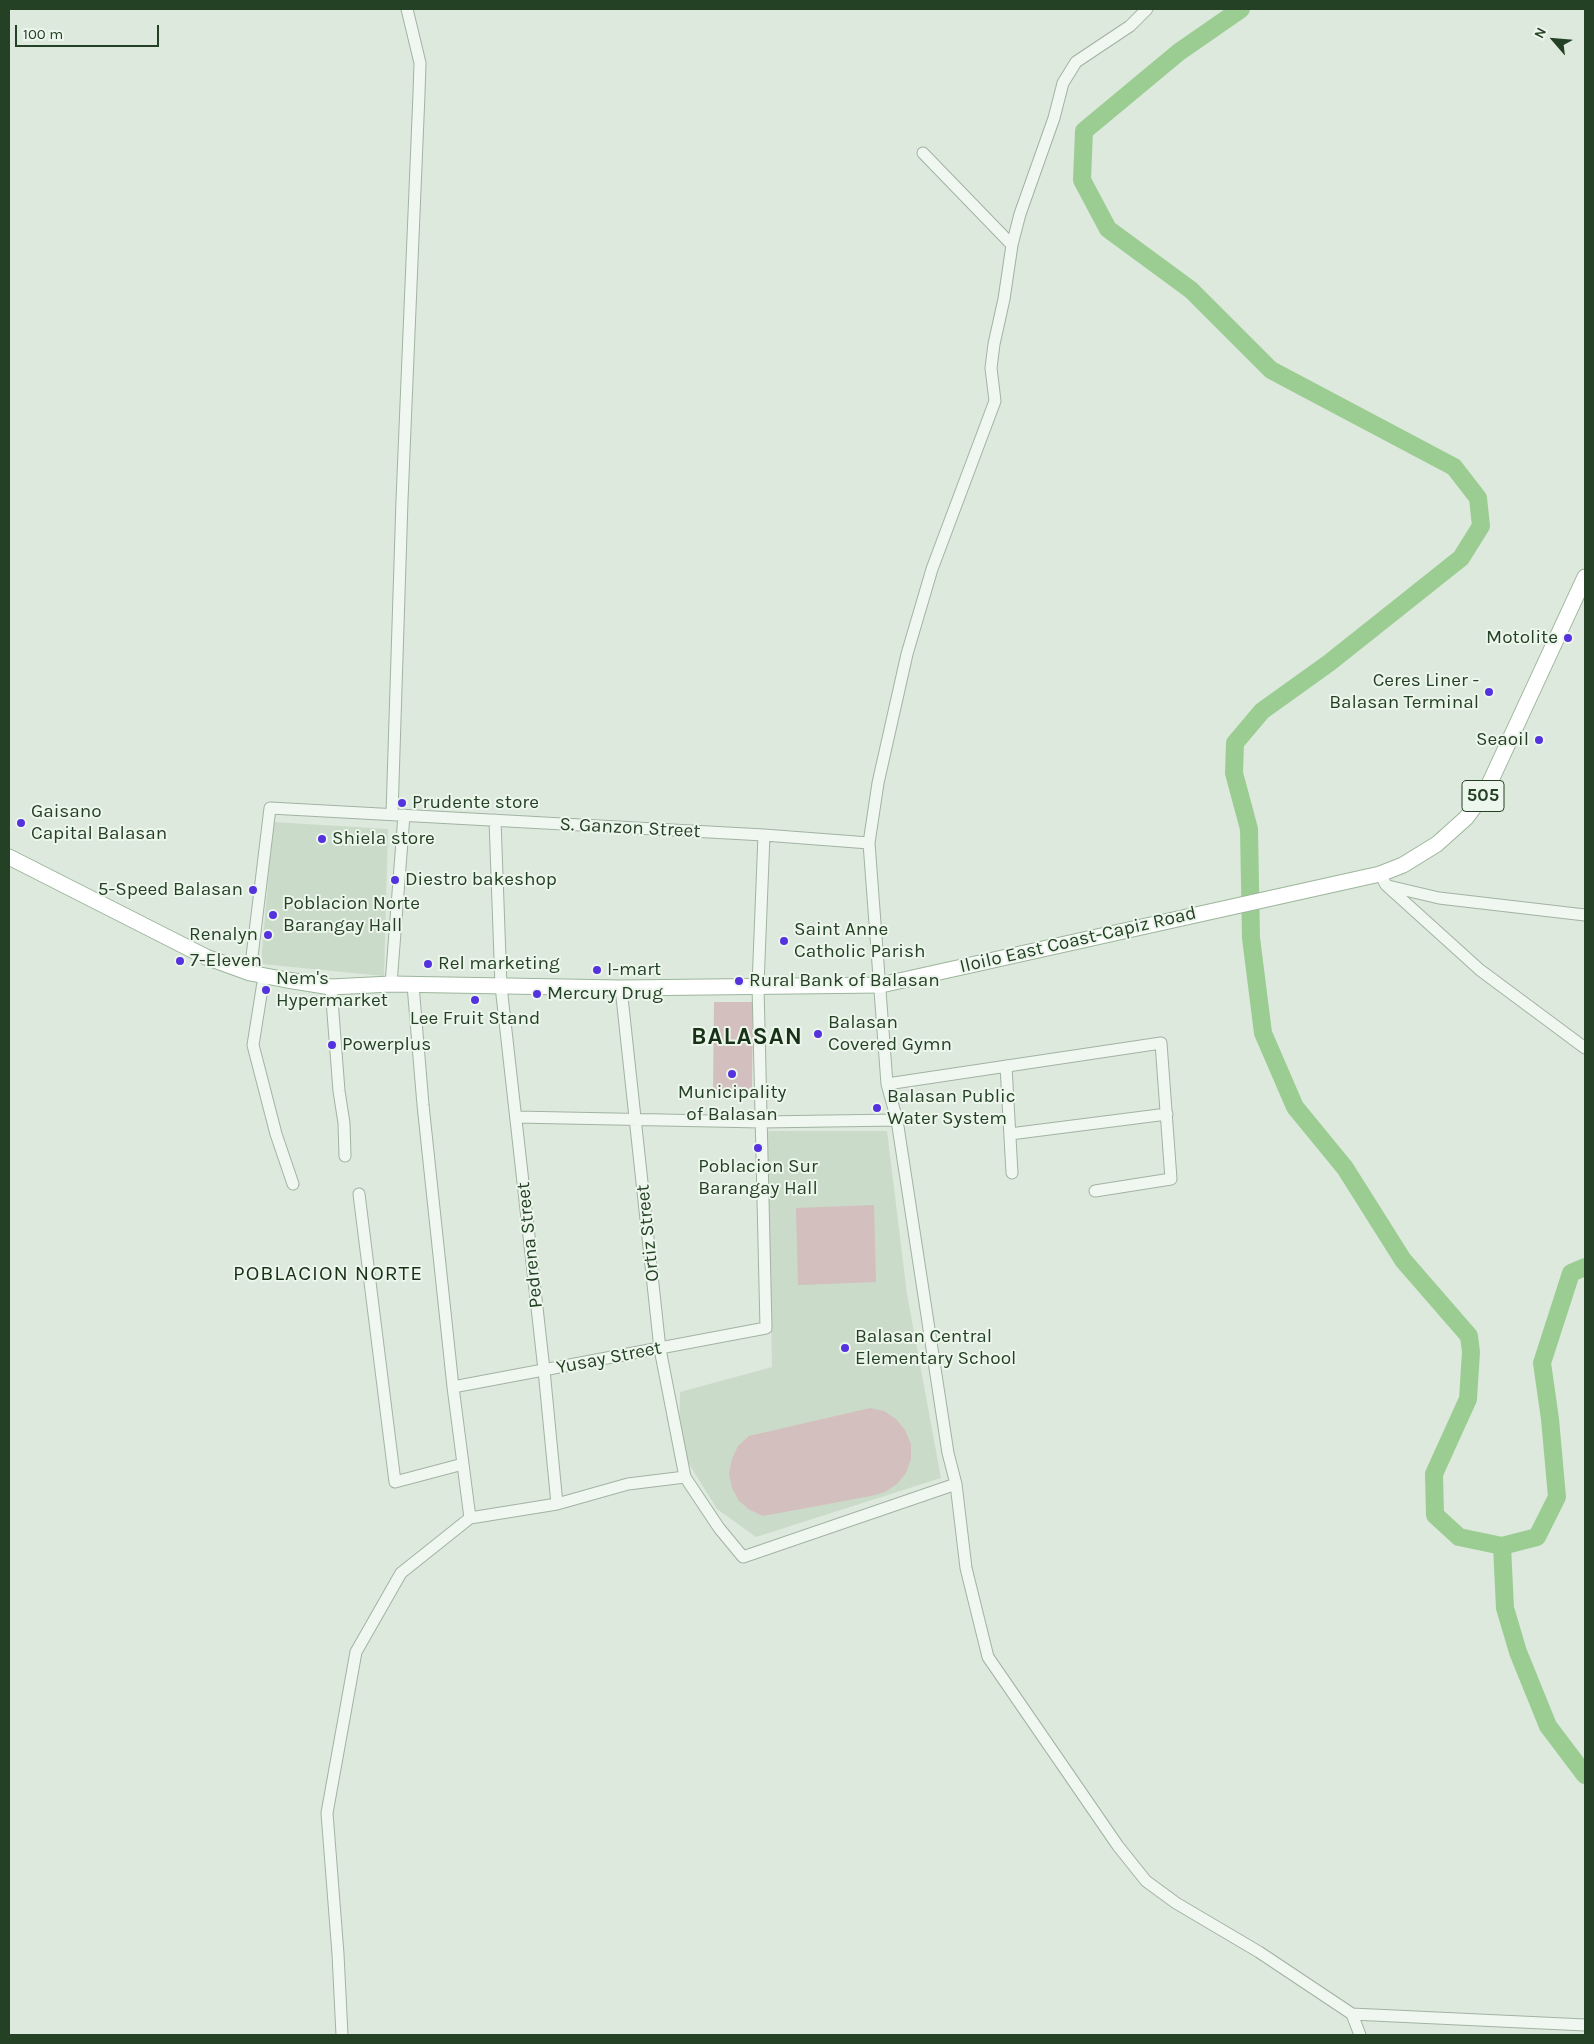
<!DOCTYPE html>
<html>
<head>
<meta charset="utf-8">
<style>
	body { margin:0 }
	#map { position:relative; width:1594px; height:2044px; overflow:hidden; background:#dde9dd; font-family:Karla,sans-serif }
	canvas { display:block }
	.frame { position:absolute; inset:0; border:10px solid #254125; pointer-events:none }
	.north { position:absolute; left:1529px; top:15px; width:50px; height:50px; -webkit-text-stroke:4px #edf6ec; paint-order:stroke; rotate:297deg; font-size:14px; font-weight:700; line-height:20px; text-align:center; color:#254125 }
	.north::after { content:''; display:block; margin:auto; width:18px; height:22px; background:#254125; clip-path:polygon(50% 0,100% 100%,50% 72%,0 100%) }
	.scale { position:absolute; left:15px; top:25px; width:144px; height:22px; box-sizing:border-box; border:2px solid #254125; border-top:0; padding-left:6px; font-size:15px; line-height:18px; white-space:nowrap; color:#254125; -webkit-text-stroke:4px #edf6ec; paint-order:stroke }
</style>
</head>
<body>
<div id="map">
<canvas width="1594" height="2044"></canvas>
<div class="frame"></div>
<div class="north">N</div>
<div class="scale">100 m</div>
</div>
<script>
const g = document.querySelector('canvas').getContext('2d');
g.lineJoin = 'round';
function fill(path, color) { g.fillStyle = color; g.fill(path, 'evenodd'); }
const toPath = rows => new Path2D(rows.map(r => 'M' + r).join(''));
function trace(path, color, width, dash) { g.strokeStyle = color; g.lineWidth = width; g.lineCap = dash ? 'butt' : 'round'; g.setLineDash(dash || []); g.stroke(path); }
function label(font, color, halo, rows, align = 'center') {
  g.font = font + ' Karla,sans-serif'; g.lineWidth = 4; g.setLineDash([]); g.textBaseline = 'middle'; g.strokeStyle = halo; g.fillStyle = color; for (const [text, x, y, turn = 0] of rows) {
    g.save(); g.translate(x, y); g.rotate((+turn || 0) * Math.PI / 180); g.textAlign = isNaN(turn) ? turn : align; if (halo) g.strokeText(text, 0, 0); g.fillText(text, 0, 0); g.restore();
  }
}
fill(toPath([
	[273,822,388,829,384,976,261,964],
	[767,1131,887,1131,907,1294,941,1478,756,1537,717,1509,679,1448,680,1392,772,1367]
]), '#cbdbca');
fill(toPath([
	[714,1002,753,1002,752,1093,713,1093],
	[874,1205,876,1282,798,1285,796,1208],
	[870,1408,884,1411,896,1419,905,1430,911,1444,911,1459,906,1473,897,1484,885,1492,871,1496,763,1516,750,1510,739,1501,732,1488,729,1473,732,1459,738,1446,749,1436]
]), '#d3bfbd');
trace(toPath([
	[1241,9,1179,52,1084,131,1082,180,1108,229,1191,290,1271,370,1454,467,1478,498,1481,526,1461,558,1329,663,1262,711,1235,743,1234,773,1249,829,1251,938,1263,1033,1295,1107,1345,1168,1403,1260,1469,1336,1471,1352,1468,1399,1434,1474,1435,1515,1459,1537,1502,1546,1537,1537,1557,1497,1550,1419,1542,1363,1571,1273,1585,1267],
	[1502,1546,1505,1608,1518,1652,1548,1726,1585,1775]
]), '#9bcd93', 18);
const minor = toPath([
	[1147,9,1130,26,1076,62,1063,83,1054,118,1020,214,1012,245,1004,299,994,344,991,368,995,401,932,569,907,654,878,783,869,843,887,1084,897,1120,948,1453,956,1484,966,1568,988,1657,1118,1846,1146,1881,1176,1903,1259,1952,1352,2014,1585,2025],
	[923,153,1012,245],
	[392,814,402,500,419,94,420,63,407,9],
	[495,820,501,986,544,1370,557,1504],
	[1380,874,1386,885,1480,970,1585,1048],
	[1388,886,1439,898,1585,915],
	[250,973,270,808,764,835,869,843],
	[264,976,253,1045,276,1134,293,1184],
	[391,984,404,815],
	[413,985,423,1105,453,1387,470,1518],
	[331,987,339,1091,344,1123,345,1156],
	[621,988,660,1349,685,1477,719,1528,743,1557,956,1484],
	[1006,1066,1012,1173],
	[887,1084,1161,1043,1171,1179,1095,1191],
	[516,1117,761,1122,897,1120],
	[1010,1134,1167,1114],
	[359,1194,395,1482,463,1464],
	[453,1387,766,1328,758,985,764,835],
	[1352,2014,1360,2035],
	[342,2035,338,1954,327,1813,356,1652,401,1573,470,1518,557,1504,628,1484,685,1477]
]);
const major = toPath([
	[9,857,206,957,250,973,287,980,331,987,391,984,621,988,881,985,1380,874,1403,865,1437,844,1466,818,1486,791,1585,577]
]);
trace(minor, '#a2b3a2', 13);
trace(major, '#9cb69b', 17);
trace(minor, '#f0f6f0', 11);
trace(major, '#fff', 15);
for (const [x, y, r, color] of [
	[1568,638,5,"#5432dd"],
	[1489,692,5,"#5432dd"],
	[1539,740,5,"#5432dd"],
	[402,803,5,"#5432dd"],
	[21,823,5,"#5432dd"],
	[322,839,5,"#5432dd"],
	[395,880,5,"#5432dd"],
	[253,890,5,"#5432dd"],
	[273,915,5,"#5432dd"],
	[268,935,5,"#5432dd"],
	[784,941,5,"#5432dd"],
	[180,961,5,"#5432dd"],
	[428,964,5,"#5432dd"],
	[597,970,5,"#5432dd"],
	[739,981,5,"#5432dd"],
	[266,990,5,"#5432dd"],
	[537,994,5,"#5432dd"],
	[475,1000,5,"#5432dd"],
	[818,1034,5,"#5432dd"],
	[332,1045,5,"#5432dd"],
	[732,1074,5,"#5432dd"],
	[877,1108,5,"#5432dd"],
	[758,1148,5,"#5432dd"],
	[845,1348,5,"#5432dd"]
]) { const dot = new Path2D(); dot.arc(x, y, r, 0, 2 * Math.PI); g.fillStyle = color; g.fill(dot); trace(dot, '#edf6ec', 2); }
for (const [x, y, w] of [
	[1483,796,42]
]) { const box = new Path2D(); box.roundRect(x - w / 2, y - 15.5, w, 31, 4); g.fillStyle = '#edf6ec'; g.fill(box); trace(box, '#254125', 1); }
label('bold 18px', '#254125', null, [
	["505",1483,796]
]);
label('19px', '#254125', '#edf6ec', [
	["Motolite",1558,638,"right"],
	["Ceres Liner -",1479,681,"right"],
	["Balasan Terminal",1479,703,"right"],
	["Seaoil",1529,740,"right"],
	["Prudente store",412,803],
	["Gaisano",31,812],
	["Capital Balasan",31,834],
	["Shiela store",332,839],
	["Diestro bakeshop",405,880],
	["5-Speed Balasan",243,890,"right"],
	["Poblacion Norte",283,904],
	["Barangay Hall",283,926],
	["Saint Anne",794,930],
	["Catholic Parish",794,952],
	["Renalyn",258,935,"right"],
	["7-Eleven",190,961],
	["Rel marketing",438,964],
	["I-mart",607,970],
	["Nem's",276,979],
	["Hypermarket",276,1001],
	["Rural Bank of Balasan",749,981],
	["Mercury Drug",547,994],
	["Lee Fruit Stand",475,1019,"center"],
	["Balasan",828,1023],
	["Covered Gymn",828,1045],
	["Powerplus",342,1045],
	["Municipality",732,1093,"center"],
	["of Balasan",732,1115,"center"],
	["Balasan Public",887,1097],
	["Water System",887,1119],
	["Poblacion Sur",758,1167,"center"],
	["Barangay Hall",758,1189,"center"],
	["Balasan Central",855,1337],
	["Elementary School",855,1359]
], 'left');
label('19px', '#254125', '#edf6ec', [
	["S. Ganzon Street",630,828,3],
	["Iloilo East Coast-Capiz Road",1078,940,-13],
	["Ortiz Street",648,1233,-96],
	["Pedrena Street",530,1245,-96],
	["Yusay Street",609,1358,-11]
]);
g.letterSpacing = '1px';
label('21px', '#173117', '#edf6ec', [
	["POBLACION NORTE",328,1274]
]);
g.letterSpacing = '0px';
g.letterSpacing = '1px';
label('bold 24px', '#173117', '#edf6ec', [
	["BALASAN",747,1037]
]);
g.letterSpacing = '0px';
</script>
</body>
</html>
